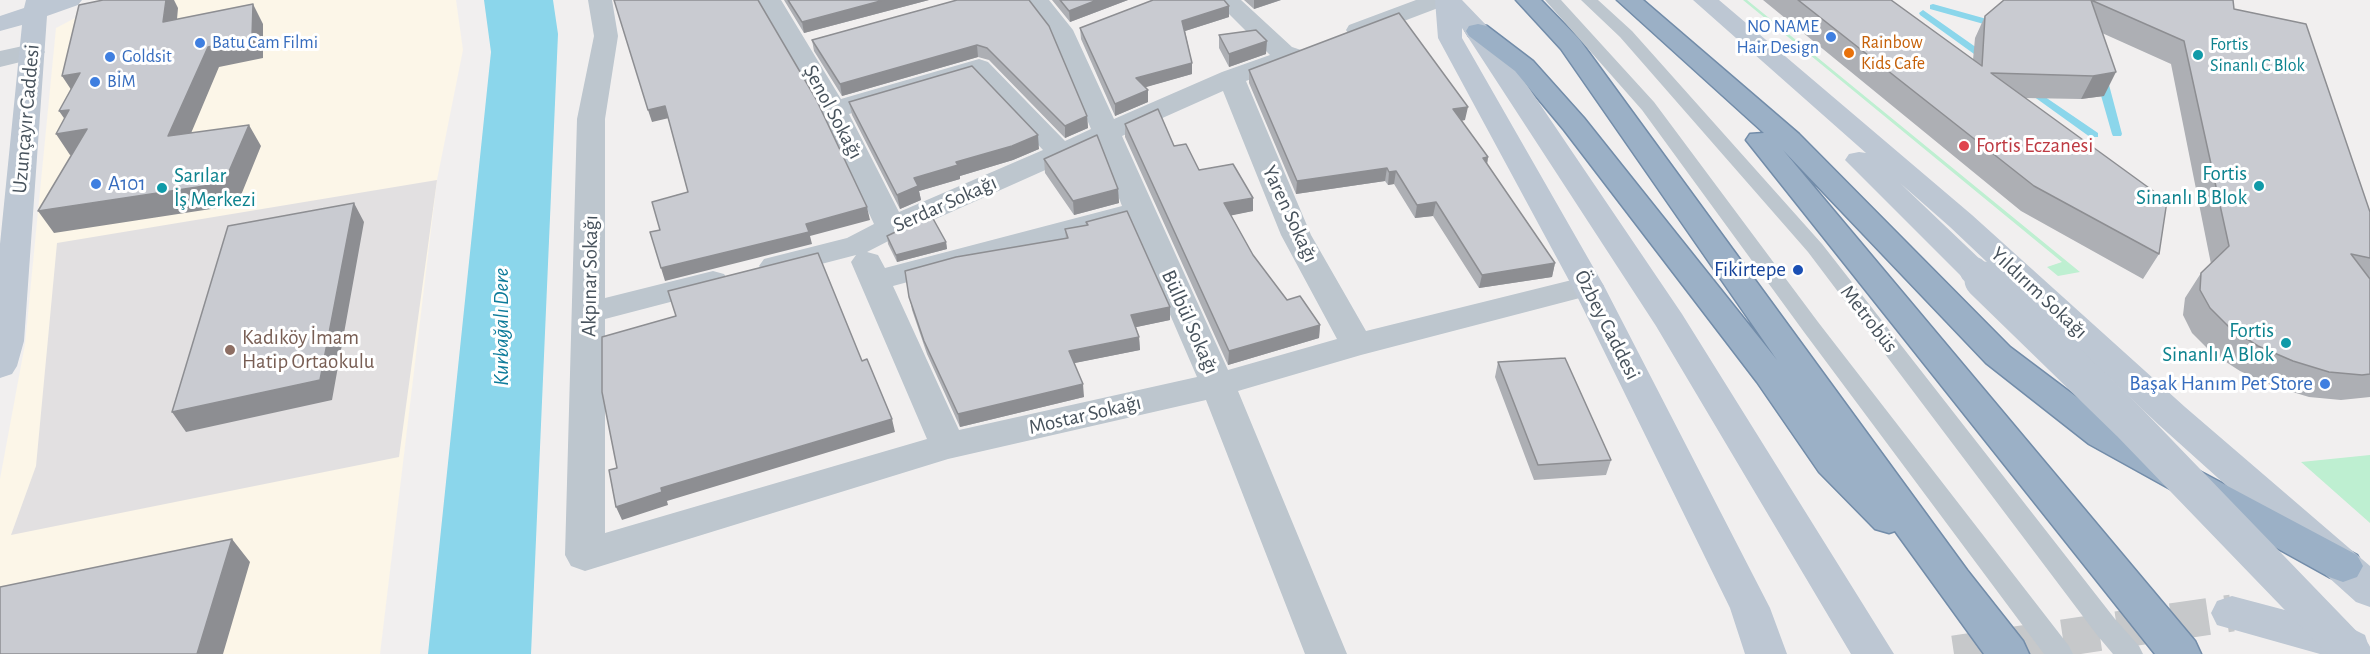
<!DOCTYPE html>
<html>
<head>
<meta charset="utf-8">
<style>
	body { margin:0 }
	canvas { display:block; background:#f1efef }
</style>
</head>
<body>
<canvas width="2370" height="654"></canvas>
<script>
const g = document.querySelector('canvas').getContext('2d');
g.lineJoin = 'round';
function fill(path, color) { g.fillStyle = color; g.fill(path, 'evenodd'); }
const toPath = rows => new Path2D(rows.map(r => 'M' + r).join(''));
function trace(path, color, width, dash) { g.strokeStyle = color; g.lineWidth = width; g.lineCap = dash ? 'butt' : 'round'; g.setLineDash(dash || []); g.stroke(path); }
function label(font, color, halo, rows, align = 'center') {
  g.font = font + ' "Alegreya Sans",sans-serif'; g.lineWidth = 6; g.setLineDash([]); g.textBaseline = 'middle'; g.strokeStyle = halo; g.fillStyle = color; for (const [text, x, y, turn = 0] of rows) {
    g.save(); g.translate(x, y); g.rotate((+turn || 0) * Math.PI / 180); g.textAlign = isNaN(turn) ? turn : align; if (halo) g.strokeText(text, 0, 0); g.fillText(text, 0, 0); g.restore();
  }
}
fill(toPath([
	[129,0,456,0,463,50,437,180,380,654,0,654,0,479,25,344,56,28,96,7]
]), '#fcf6e8');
fill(toPath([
	[437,180,399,457,11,535,36,466,57,243]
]), '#e2e0e1');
fill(toPath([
	[1743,0,1747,0,2080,272,2058,276,2047,267,2062,262],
	[2370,455,2370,523,2301,462]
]), '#beefd1');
fill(toPath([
	[484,0,553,0,558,34,531,654,428,654,491,52]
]), '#8bd6eb');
fill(toPath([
	[1933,4,2001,23,2002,25,1998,28,1930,9,1930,5,1933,4],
	[1923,10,1987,55,1987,59,1981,59,1920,15,1919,13,1923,10],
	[2101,75,2104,76,2108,81,2122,134,2121,136,2113,136,2112,134,2096,78,2101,75],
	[2029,86,2098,133,2098,137,2090,137,2026,91,2026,87,2029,86]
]), '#8bd6eb');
trace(toPath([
	[1954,654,2232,613]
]), '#c6c8ca', 37, [37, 18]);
const trunk = toPath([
	[1516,0,1541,0,1579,39,1967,570,2023,641,2029,654,1984,654,1895,531,1889,533,1875,529,1819,472,1757,382,1564,130,1515,71,1469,36,1466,31,1469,26,1478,24,1487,26,1533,61,1584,118,1777,360,1561,49,1516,0],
	[1617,0,1643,0,1799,134,2010,347,2115,426,2357,555,2363,566,2357,577,2343,582,2329,577,2089,444,1986,363,1783,150,2195,641,2201,654,2155,654,1746,140,1750,134,1764,133,1617,0]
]);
trace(trunk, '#728ca9', 3);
fill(toPath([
	[1545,0,1561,0,1654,102,1818,322,2069,646,2073,654,2044,654,1804,332,1642,110,1545,0],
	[1581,0,1598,0,1632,31,1822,244,2115,619,2139,646,2143,654,2113,654,2097,635,1808,252,1620,37,1581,0]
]), '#bdc6ce');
fill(toPath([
	[588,0,612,0,618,36,605,119,605,298,713,271,724,274,729,281,724,288,605,319,605,533,927,439,851,262,856,255,775,276,764,273,759,266,764,259,847,238,874,224,821,110,757,0,781,0,841,99,979,59,988,62,1065,141,1091,129,1052,36,1024,0,1049,0,1073,30,1114,119,1222,72,1270,55,1215,0,1241,0,1292,47,1301,50,1305,55,1301,60,1246,81,1311,235,1366,331,1588,276,1599,279,1604,286,1599,293,1361,355,1238,391,1347,654,1305,654,1206,400,948,459,585,571,571,566,565,555,577,119,594,36,588,0],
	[974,77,1043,150,899,212,849,114,974,77],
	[1223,91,1281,235,1337,339,1228,370,1122,136,1223,91],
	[1099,146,1122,206,885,268,878,255,867,252,902,234,1099,146],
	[1130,222,1197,377,959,430,893,286,1130,222],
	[1416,0,1450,0,1446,5,1367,35,1358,37,1349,35,1346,30,1349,25,1416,0],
	[32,44,41,47,45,52,41,57,0,67,0,51,32,44]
]), '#bdc6ce');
fill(toPath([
	[26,0,82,0,78,5,47,16,24,341,17,366,12,374,0,378,0,244,22,25,0,31,0,16,24,8,26,0],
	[1435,0,1462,0,1487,26,1682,314,1894,654,1851,654,1656,326,1462,28,1462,38,1604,286,1770,608,1787,654,1745,654,1730,608,1572,286,1438,38,1435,0],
	[1693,0,1719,0,1972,215,2185,407,2370,566,2370,607,2356,602,2159,425,1950,227,1900,183,1985,264,1990,271,1985,278,1974,281,1963,278,1845,160,1849,154,1859,152,1866,153,1693,0],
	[2232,596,2349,627,2365,635,2370,650,2368,654,2320,654,2217,625,2211,613,2217,601,2232,596]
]), '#bdc7d3');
fill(trunk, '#9bb0c6');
trace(toPath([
	[1974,271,1985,281]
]), '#bdc7d3', 28);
trace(toPath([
	[1983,280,2130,423,2353,654]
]), '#bdc7d3', 37);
fill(toPath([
	[784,0,929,0,804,33],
	[957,0,1087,116,1088,128,1065,138,989,60,978,57,842,96,814,51,812,40],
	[1052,0,1128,0,1070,22],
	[1244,0,1281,0,1254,9],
	[1763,0,1891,0,1973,60,1975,38,1985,16,2004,0,2233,0,2234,9,2370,212,2370,397,2341,400,2309,397,2273,386,2240,371,2212,353,2192,333,2183,315,2185,298,2201,273,2211,264,2171,64,2102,33,2104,96,2081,99,2025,98,2159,254,2143,279,2021,211],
	[1229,17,1185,31,1192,63,1192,74,1145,87,1148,90,1148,102,1115,116,1081,39,1080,28],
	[1219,35,1266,54,1229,67,1219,48],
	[1249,70,1465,120,1461,121,1488,157,1487,164,1555,263,1552,277,1479,288,1433,216,1415,218,1394,184,1388,185,1385,181,1296,194,1249,83],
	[849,102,1039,149,1013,160,960,176,960,179,919,191,921,200,900,209,852,115],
	[1125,124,1174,146,1199,170,1253,211,1231,215,1253,255,1287,300,1320,325,1319,338,1228,365,1125,137],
	[1044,159,1118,189,1119,203,1074,215,1045,173],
	[1086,222,1170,307,1170,320,1136,327,1139,337,1140,350,1074,363,1084,397,960,427,927,354,912,310,905,271,1066,239,1065,229,1087,225],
	[887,236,946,242,947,249,897,262,888,244],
	[1498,362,1611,460,1606,475,1534,480,1495,377]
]), '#adafb4');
fill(toPath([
	[166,0,174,0,178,8,175,42,163,22],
	[884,0,929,0,804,33,802,22],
	[1097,0,1128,0,1070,22,1069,11],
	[1254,0,1281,0,1254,9],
	[253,4,263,24,263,58,219,67,181,157,168,136,208,47],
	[1229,6,1229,17,1182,32,1182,21],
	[1267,41,1266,54,1229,67,1229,54],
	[977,45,978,57,842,96,840,84],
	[1192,63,1192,74,1136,90,1136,78],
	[2116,72,2104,96,2081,99,2093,76],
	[80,73,76,97,62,76],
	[1148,90,1148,102,1115,116,1115,104],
	[665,106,669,118,652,122,648,110],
	[1468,107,1465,120,1451,122,1453,109],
	[69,110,87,129,101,151,70,155,56,134,73,131,59,111],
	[1087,116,1088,128,1065,138,1065,126],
	[249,125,261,146,237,205,54,233,38,211],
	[1038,135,1039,149,1013,160,960,176,960,179,919,191,921,200,900,209,897,195,914,178,956,162],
	[1488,157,1486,171,1483,158],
	[1387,168,1385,181,1296,194,1297,181],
	[1396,171,1394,184,1388,185,1389,172],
	[1118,189,1119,203,1074,215,1073,201],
	[1253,198,1253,211,1224,217,1224,203],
	[1436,202,1433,216,1415,218,1417,205],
	[354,203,364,222,332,400,186,432,172,412],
	[867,207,870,220,810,236,812,244,665,281,661,268,806,224],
	[946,242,947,249,897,262,896,255],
	[1555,263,1552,277,1479,288,1482,275],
	[1170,307,1170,320,1132,328,1131,315],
	[1320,325,1319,338,1228,365,1229,351],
	[1139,337,1140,350,1070,364,1069,351],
	[1083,384,1084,397,960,427,958,414],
	[892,419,895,432,667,501,668,505,622,520,616,507,661,488],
	[232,539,250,562,223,654,197,654]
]), '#8d8e92');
const building = toPath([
	[103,0,166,0,163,22,253,4,252,37,208,47,168,136,249,125,224,183,38,211,87,129,56,134,69,110,59,111,80,73,62,76,79,5,103,0],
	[614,0,758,0,816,99,867,207,806,224,809,232,661,268,650,232,660,230,652,202,688,192,665,106,648,110,614,0],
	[788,0,884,0,802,22,788,0],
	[957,0,1029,0,1049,26,1087,116,1065,126,987,48,977,45,840,84,812,40,957,0],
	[1060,0,1097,0,1069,11,1060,0],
	[1153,0,1224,0,1229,6,1182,21,1192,63,1136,78,1148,90,1115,104,1080,28,1153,0],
	[1798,0,1891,0,1982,66,1985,16,2004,0,2233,0,2234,9,2306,24,2370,212,2370,258,2351,254,2370,279,2370,374,2362,375,2329,372,2293,361,2258,346,2230,328,2210,308,2200,290,2201,273,2229,246,2184,41,2091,0,2116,72,2093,76,1991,73,2167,201,2159,254,2034,186,1798,0],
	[1399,13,1468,107,1453,109,1488,157,1483,158,1555,263,1482,275,1436,202,1417,205,1396,171,1389,172,1387,168,1297,181,1249,70,1399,13],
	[1256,30,1267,41,1229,54,1219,35,1256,30],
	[972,66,1038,135,1012,146,956,162,958,165,914,178,918,186,897,195,849,102,972,66],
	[1158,109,1174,146,1186,144,1199,170,1233,164,1253,198,1224,203,1253,255,1287,300,1300,296,1320,325,1229,351,1125,124,1158,109],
	[1097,135,1118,189,1073,201,1044,159,1097,135],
	[354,203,320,380,172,412,228,226,354,203],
	[1127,211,1170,307,1131,315,1139,337,1069,351,1083,384,958,414,924,341,909,297,905,271,956,257,1068,238,1065,229,1088,225,1086,222,1127,211],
	[931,215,946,242,896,255,887,236,931,215],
	[818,253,862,361,867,359,892,419,661,488,662,492,616,507,609,470,617,468,602,392,602,337,676,316,668,291,818,253],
	[1565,358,1611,460,1538,465,1498,362,1565,358],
	[232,539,197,654,0,654,0,587,232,539]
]);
fill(building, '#c9cbd1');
trace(building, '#8d8e92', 1.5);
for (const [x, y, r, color] of [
	[1831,37,6,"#3f7fe0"],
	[200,43,6,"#3f7fe0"],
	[1849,53,6,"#e8710a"],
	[2198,55,6,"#0f9aa8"],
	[110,57,6,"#3f7fe0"],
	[95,82,6,"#3f7fe0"],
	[1964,146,6,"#e0444e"],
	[96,184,6,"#3f7fe0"],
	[2259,186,6,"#0f9aa8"],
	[162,188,6,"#0f9aa8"],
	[1798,270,6,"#1a4fb4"],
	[2286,343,6,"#0f9aa8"],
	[230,350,6,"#8d6e63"],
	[2325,384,6,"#3f7fe0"]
]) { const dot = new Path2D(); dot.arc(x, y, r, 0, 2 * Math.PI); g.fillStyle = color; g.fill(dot); trace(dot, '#fff', 2); }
label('18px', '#366cbe', '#fff', [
	["NO NAME",1819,27,"right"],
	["Hair Design",1819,48,"right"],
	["Batu Cam Filmi",212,43],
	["Goldsit",122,57],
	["BİM",107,82]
], 'left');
label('18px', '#c56008', '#fff', [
	["Rainbow",1861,43],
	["Kids Cafe",1861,64]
], 'left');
label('18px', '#0d838f', '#fff', [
	["Fortis",2210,45],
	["Sinanlı C Blok",2210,66]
], 'left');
label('21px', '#47525c', '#fff', [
	["Şenol Sokağı",833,112,62],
	["Uzunçayır Caddesi",26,119,-85],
	["Serdar Sokağı",945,204,-24],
	["Yaren Sokağı",1290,214,65],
	["Akpınar Sokağı",590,276,-89],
	["Yıldırım Sokağı",2039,293,43],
	["Metrobüs",1869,319,52],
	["Bülbül Sokağı",1190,322,66],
	["Özbey Caddesi",1607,325,63],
	["Mostar Sokağı",1085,415,-13]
]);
label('21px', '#be3a42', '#fff', [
	["Fortis Eczanesi",1976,146]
], 'left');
label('21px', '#0d838f', '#fff', [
	["Fortis",2247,174],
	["Sinanlı B Blok",2247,198],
	["Sarılar",174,176,"left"],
	["İş Merkezi",174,200,"left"],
	["Fortis",2274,331],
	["Sinanlı A Blok",2274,355]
], 'right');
label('21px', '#366cbe', '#fff', [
	["A101",108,184],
	["Başak Hanım Pet Store",2313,384,"right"]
], 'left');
label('21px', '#164399', '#fff', [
	["Fikirtepe",1786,270]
], 'right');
label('21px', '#785e54', '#fff', [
	["Kadıköy İmam",242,338],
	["Hatip Ortaokulu",242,362]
], 'left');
label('italic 22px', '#0d7b9a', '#fff', [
	["Kurbağalı Dere",501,327,-90]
]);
</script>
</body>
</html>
